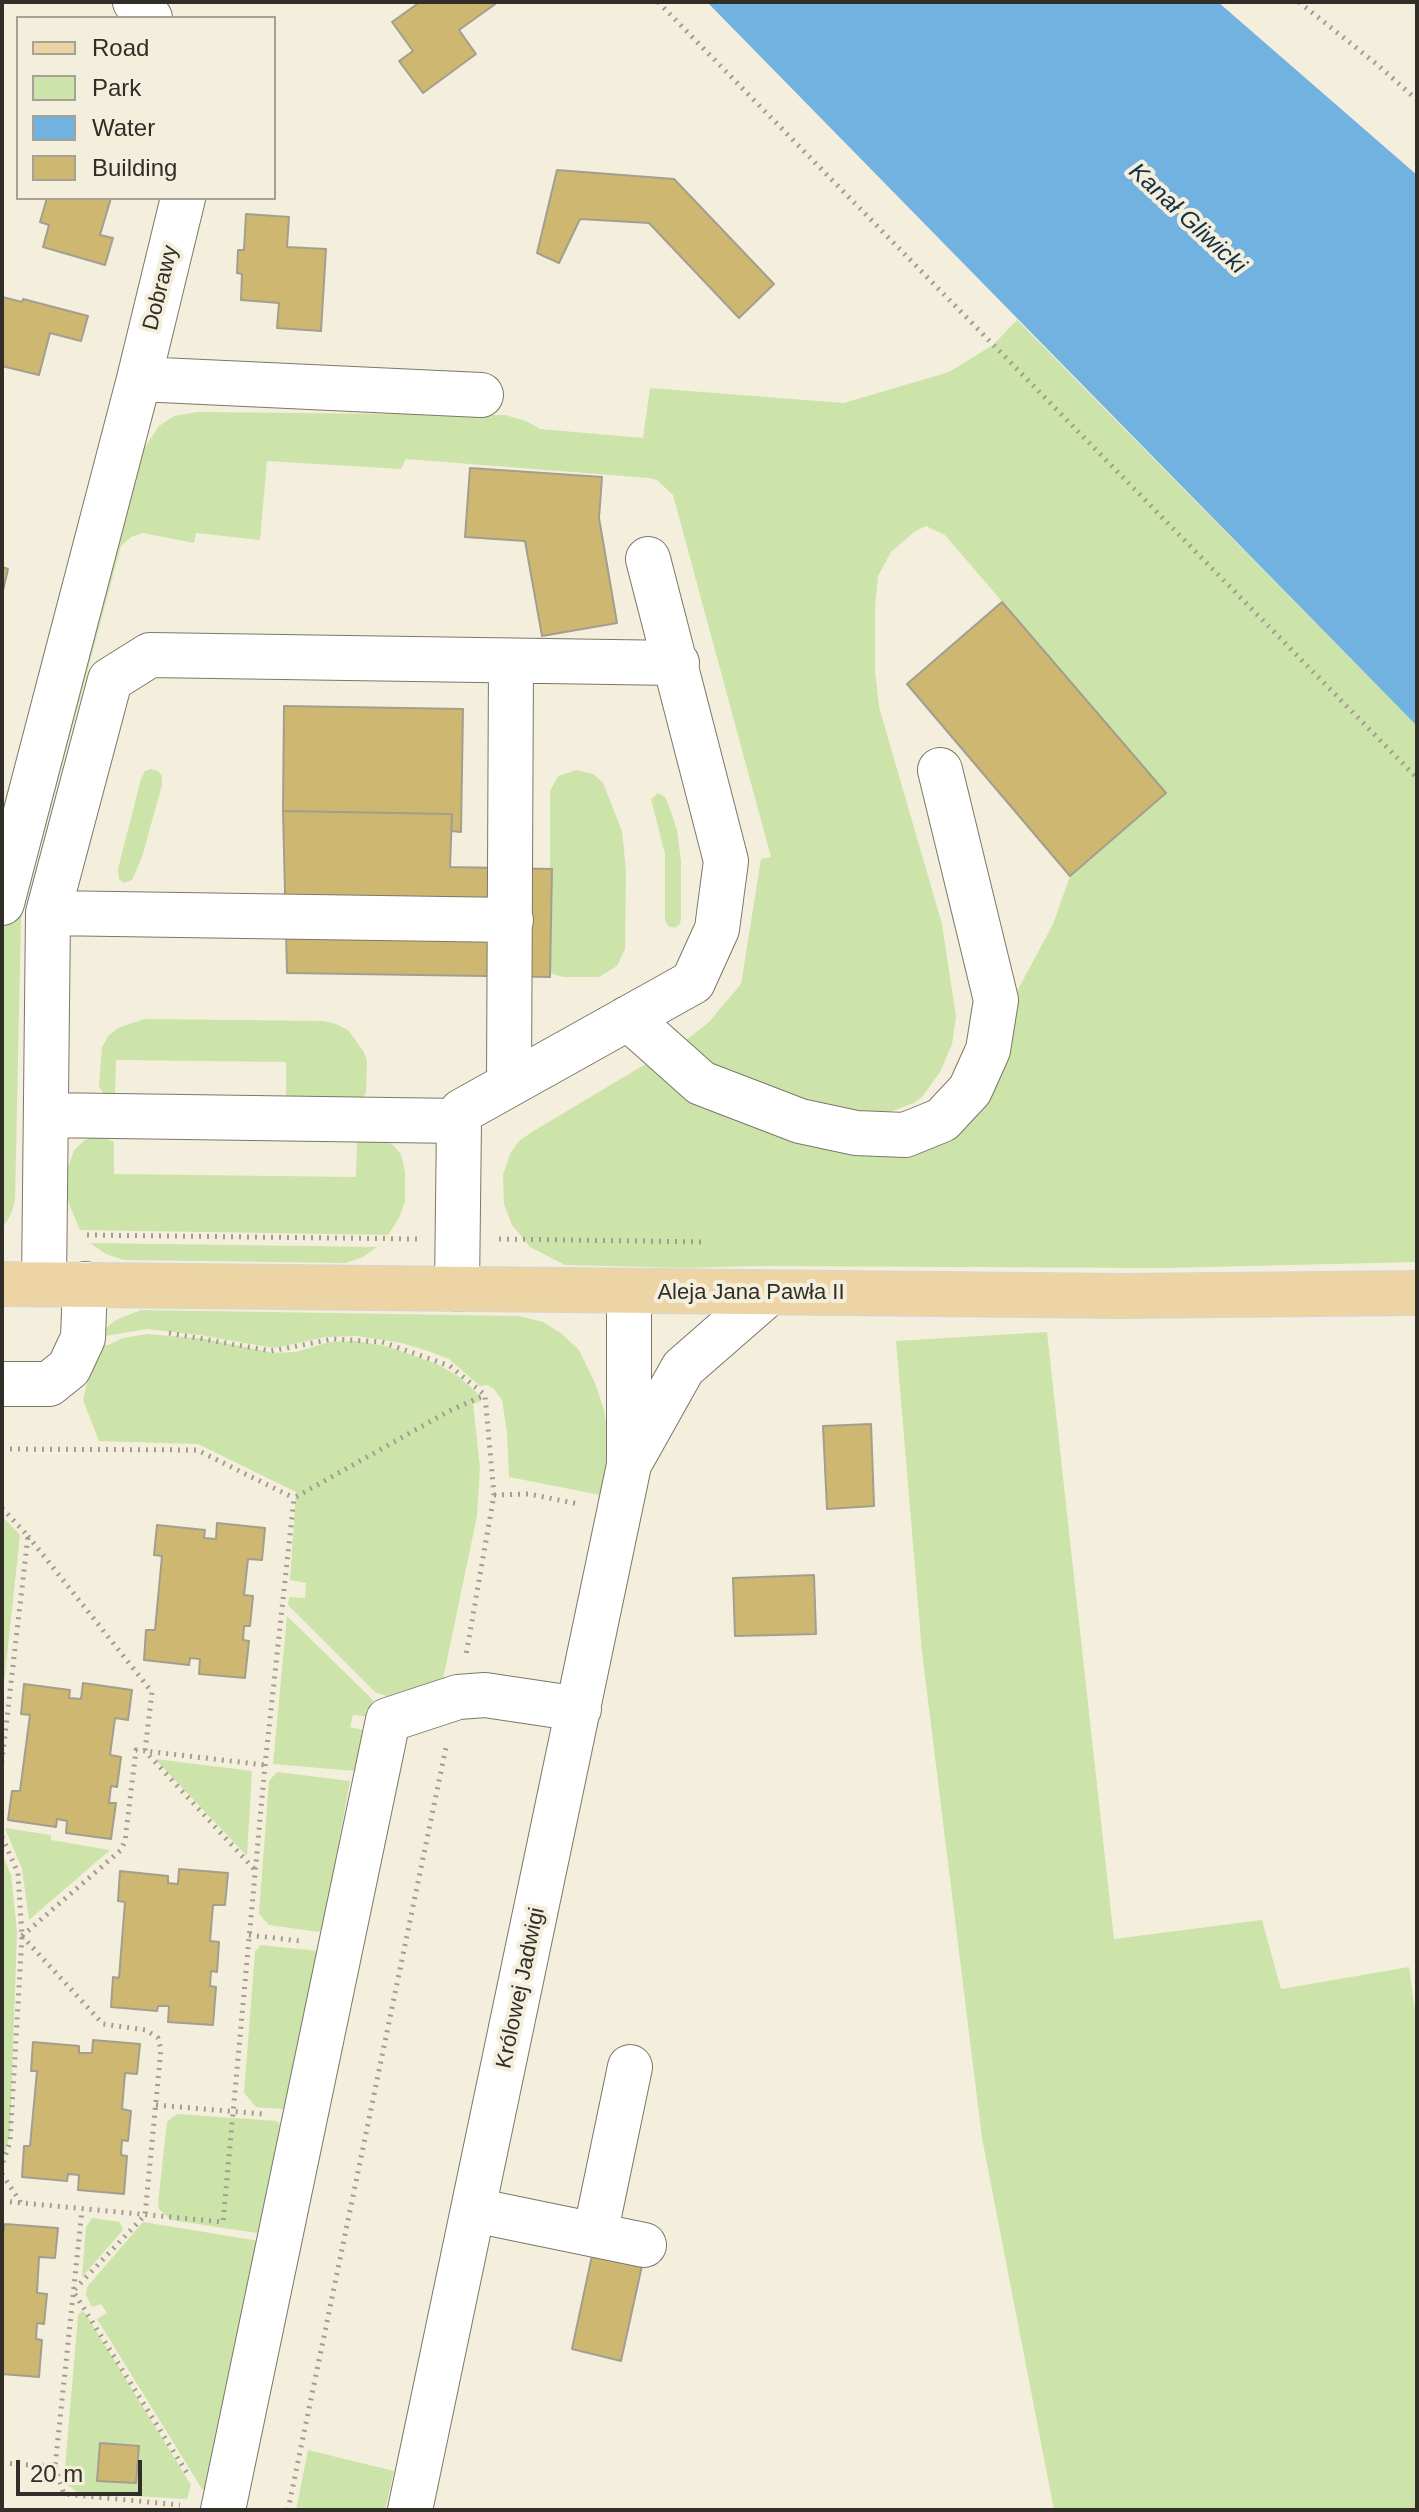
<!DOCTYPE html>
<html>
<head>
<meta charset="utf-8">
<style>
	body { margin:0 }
	#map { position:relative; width:1419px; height:2512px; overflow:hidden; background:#f4eedd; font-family:Arial,sans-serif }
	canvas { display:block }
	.frame { position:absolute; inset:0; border:4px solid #302e27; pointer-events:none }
	.legend { position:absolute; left:16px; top:16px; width:260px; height:184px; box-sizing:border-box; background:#f4eedd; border:2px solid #a6a194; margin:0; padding:10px 14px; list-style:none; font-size:24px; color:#302e27 }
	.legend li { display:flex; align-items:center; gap:16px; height:40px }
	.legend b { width:40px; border:2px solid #a6a194 }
	.scale { position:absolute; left:16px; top:2460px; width:126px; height:36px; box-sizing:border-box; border:4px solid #302e27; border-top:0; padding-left:10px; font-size:24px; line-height:28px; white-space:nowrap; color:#302e27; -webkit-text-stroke:6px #f4eedd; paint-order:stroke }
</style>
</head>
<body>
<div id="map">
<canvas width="1419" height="2512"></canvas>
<div class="frame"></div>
<ul class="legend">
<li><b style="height:10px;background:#ecd4a4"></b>Road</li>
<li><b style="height:22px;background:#cce4a9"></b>Park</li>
<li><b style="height:22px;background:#72b2e0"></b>Water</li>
<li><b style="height:22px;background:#ceb871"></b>Building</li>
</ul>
<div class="scale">20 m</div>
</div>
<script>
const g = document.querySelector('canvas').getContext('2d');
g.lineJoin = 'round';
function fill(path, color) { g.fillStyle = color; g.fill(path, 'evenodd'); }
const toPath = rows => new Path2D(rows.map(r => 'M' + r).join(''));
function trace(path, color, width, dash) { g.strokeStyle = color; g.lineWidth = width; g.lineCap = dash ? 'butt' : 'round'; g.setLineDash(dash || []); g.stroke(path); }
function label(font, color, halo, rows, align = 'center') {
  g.font = font + ' Arial,sans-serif'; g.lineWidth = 8; g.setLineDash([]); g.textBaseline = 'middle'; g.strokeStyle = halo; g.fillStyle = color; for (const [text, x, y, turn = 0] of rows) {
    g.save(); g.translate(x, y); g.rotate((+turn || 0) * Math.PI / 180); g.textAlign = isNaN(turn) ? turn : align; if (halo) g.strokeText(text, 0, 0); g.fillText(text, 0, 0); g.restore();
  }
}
fill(toPath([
	[1017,320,1417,726,1417,1262,1164,1268,756,1266,684,1268,565,1265,530,1247,512,1225,504,1204,503,1175,510,1154,519,1141,532,1132,654,1059,908,1147,1015,995,1053,924,1070,876,1166,793,945,535,926,526,914,532,891,552,878,576,875,608,875,671,879,707,942,924,956,1017,952,1044,940,1072,922,1097,914,1103,892,1111,863,1114,744,1088,680,1045,709,1022,741,984,761,859,771,857,673,495,657,480,649,478,406,459,401,469,267,461,260,540,196,533,194,543,143,533,131,537,121,546,21,918,15,1200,11,1214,2,1229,2,923,127,474,159,426,174,416,197,412,505,415,526,421,540,429,643,438,650,388,844,403,949,372,993,345],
	[151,769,158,771,162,776,162,785,142,857,132,880,124,883,119,879,118,869,141,779,145,771],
	[577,770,593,774,603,783,622,831,626,871,625,949,617,966,599,977,563,977,550,973,550,791,558,776],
	[658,793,665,797,669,806,677,830,681,861,681,918,680,924,675,928,668,926,665,920,665,854,651,799],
	[145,1019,323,1021,336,1024,348,1030,364,1052,367,1061,366,1093,361,1100,286,1100,286,1062,116,1060,115,1095,105,1095,99,1087,102,1047,109,1035,120,1027],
	[93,1137,105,1138,114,1142,114,1174,356,1177,357,1140,380,1140,392,1144,401,1154,405,1172,405,1201,399,1218,388,1235,80,1230,67,1199,66,1174,74,1150,85,1140],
	[90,1243,377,1247,363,1257,346,1263,124,1260,106,1254],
	[141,1310,519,1316,543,1322,562,1334,579,1350,595,1383,604,1410,608,1437,608,1456,600,1495,509,1477,507,1432,502,1400,494,1389,487,1385,480,1386,449,1359,428,1351,402,1343,357,1336,325,1337,274,1348,199,1335,147,1329,100,1337,103,1330,116,1320],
	[1047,1332,1114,1939,1262,1920,1281,1989,1409,1967,1417,2025,1417,2510,1054,2510,982,2138,922,1652,896,1341],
	[147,1334,205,1339,273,1353,295,1352,330,1342,356,1341,386,1346,437,1364,458,1376,477,1393,481,1401,473,1404,480,1468,477,1516,443,1679,387,1696,375,1692,288,1605,289,1597,305,1598,306,1583,290,1580,296,1492,198,1444,99,1441,83,1400,96,1345,108,1345,123,1338],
	[2,1516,20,1535,2,1701],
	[287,1616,372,1699,375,1706,371,1717,353,1715,350,1727,368,1731,360,1768,355,1771,273,1764],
	[155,1759,252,1771,247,1856],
	[277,1772,350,1781,323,1928,319,1932,269,1925,259,1914,269,1781],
	[5,1828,51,1835,51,1840,110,1850,29,1920,22,1869],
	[2,1854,11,1875,17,1932,10,2134,2,2165],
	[260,1945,318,1951,290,2107,282,2109,256,2107,244,2093,255,1952],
	[177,2114,277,2121,285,2130,263,2234,171,2220,159,2209,158,2203,167,2122],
	[92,2218,120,2222,123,2230,82,2277,86,2227],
	[143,2222,259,2241,206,2491,202,2489,97,2319,107,2313,101,2304,92,2307,86,2295,87,2287],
	[82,2311,85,2313,191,2485,187,2499,79,2493,67,2485,64,2480,78,2315],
	[308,2450,394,2471,385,2510,296,2510]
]), '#cce4a9');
fill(toPath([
	[707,2,1218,2,1417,175,1417,726]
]), '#72b2e0');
const building = toPath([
	[420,2,498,2,459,30,476,54,423,93,399,61,413,51,392,22,420,2],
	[557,170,674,179,774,284,739,318,649,223,580,219,559,263,537,253,557,170],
	[47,198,111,198,100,235,113,238,105,265,43,247,49,225,40,222,47,198],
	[246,214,289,217,287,247,326,249,321,331,277,328,279,303,241,300,242,274,237,273,238,250,244,250,246,214],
	[2,297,22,302,23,299,88,316,81,341,50,333,39,375,2,366,2,297],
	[470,468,602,477,599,518,617,623,542,636,525,541,465,537,470,468],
	[2,567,8,569,2,595,2,567],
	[1002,602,1166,793,1070,876,907,684,1002,602],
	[284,706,463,709,461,832,451,831,452,814,283,811,284,706],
	[283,811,452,814,450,867,552,869,550,977,287,973,283,811],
	[871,1424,874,1506,827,1509,823,1426,871,1424],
	[217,1523,265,1528,262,1560,248,1559,244,1595,253,1596,250,1626,244,1626,243,1640,249,1641,245,1678,199,1674,200,1659,190,1658,189,1665,144,1660,146,1630,155,1630,162,1556,154,1555,157,1525,205,1530,204,1538,216,1539,217,1523],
	[814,1575,816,1634,735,1636,733,1578,814,1575],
	[83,1683,132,1690,128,1720,115,1718,110,1755,121,1757,117,1787,111,1786,109,1803,116,1803,111,1839,66,1833,67,1821,57,1819,56,1827,8,1820,12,1791,20,1791,30,1715,21,1714,24,1684,70,1690,69,1698,81,1699,83,1683],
	[179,1869,228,1873,225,1905,213,1905,210,1941,219,1942,217,1972,211,1971,210,1986,216,1987,213,2025,168,2022,169,2006,158,2006,157,2011,111,2007,113,1977,119,1978,125,1902,118,1901,120,1871,168,1876,168,1883,178,1884,179,1869],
	[93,2040,140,2044,137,2074,125,2073,122,2109,131,2111,128,2141,122,2140,121,2155,127,2156,124,2194,78,2190,79,2175,68,2174,67,2181,22,2177,24,2146,30,2146,37,2071,31,2071,33,2042,79,2046,79,2053,92,2053,93,2040],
	[5,2224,58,2228,55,2258,39,2257,37,2293,47,2294,44,2324,37,2323,36,2339,42,2340,39,2377,2,2374,2,2239,5,2224],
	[593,2251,643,2261,621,2361,572,2349,593,2251],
	[100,2443,139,2446,136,2483,97,2481,100,2443]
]);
fill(building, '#ceb871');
trace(building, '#a39e8d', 2);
const minor = toPath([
	[135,2,150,18],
	[139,379,481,395],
	[2,903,139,379,183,198],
	[48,913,511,920],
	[628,1018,701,1083,800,1121,856,1133,905,1135,942,1120,970,1090,988,1050,996,1000,940,770],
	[509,1084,511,661],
	[46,1115,459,1121],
	[44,1284,48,913,110,680,150,655,677,663],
	[457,1289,459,1121,462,1111,693,982,717,929,726,861,648,559],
	[2,1384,49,1384,69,1368,83,1338,85,1284],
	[632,1459,683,1368,769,1293],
	[474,2210,644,2245],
	[595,2235,630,2067],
	[223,2510,388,1720,458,1697,485,1695,579,1709],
	[410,2510,629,1465,629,1292]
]);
const major = toPath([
	[2,1284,1121,1296,1417,1293]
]);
trace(minor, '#7c7767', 46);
trace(major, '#d6d5d4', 46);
trace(toPath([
	[658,2,1417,778],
	[1299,2,1379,66,1417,100],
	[87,1235,417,1239],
	[499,1239,707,1242],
	[169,1333,271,1351,333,1339,382,1342,450,1366,485,1395,494,1495,466,1655],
	[2,1449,197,1450,294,1498],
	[494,1495,529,1494,579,1504],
	[2,1508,28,1536,2,1761],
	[28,1536,152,1692,145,1751,265,1765],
	[2,1837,18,1873,22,1936,10,2142,2,2165],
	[249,1935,300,1941],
	[22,1936,103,2024,146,2030,158,2038,161,2049,145,2215,73,2291,187,2473],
	[22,1936,121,1850,125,1841,136,1750,145,1751,255,1870],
	[156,2105,264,2114],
	[2,2174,21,2203],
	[2,2201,223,2222,265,1765,294,1498,449,1411,485,1395],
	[2,2463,55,2467,82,2210],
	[55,2467,64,2494,180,2505],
	[288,2510,446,1747]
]), '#a29d90', 5, [2, 6]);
trace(minor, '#fff', 44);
trace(major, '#ecd4a4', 44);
label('22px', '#302e27', '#f4eedd', [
	["Dobrawy",161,288,-76],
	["Aleja Jana Pawła II",751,1293],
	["Królowej Jadwigi",521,1988,-78]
]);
label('italic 24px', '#132f43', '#f4eedd', [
	["Kanał Gliwicki",1187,219,43]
]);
</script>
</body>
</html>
